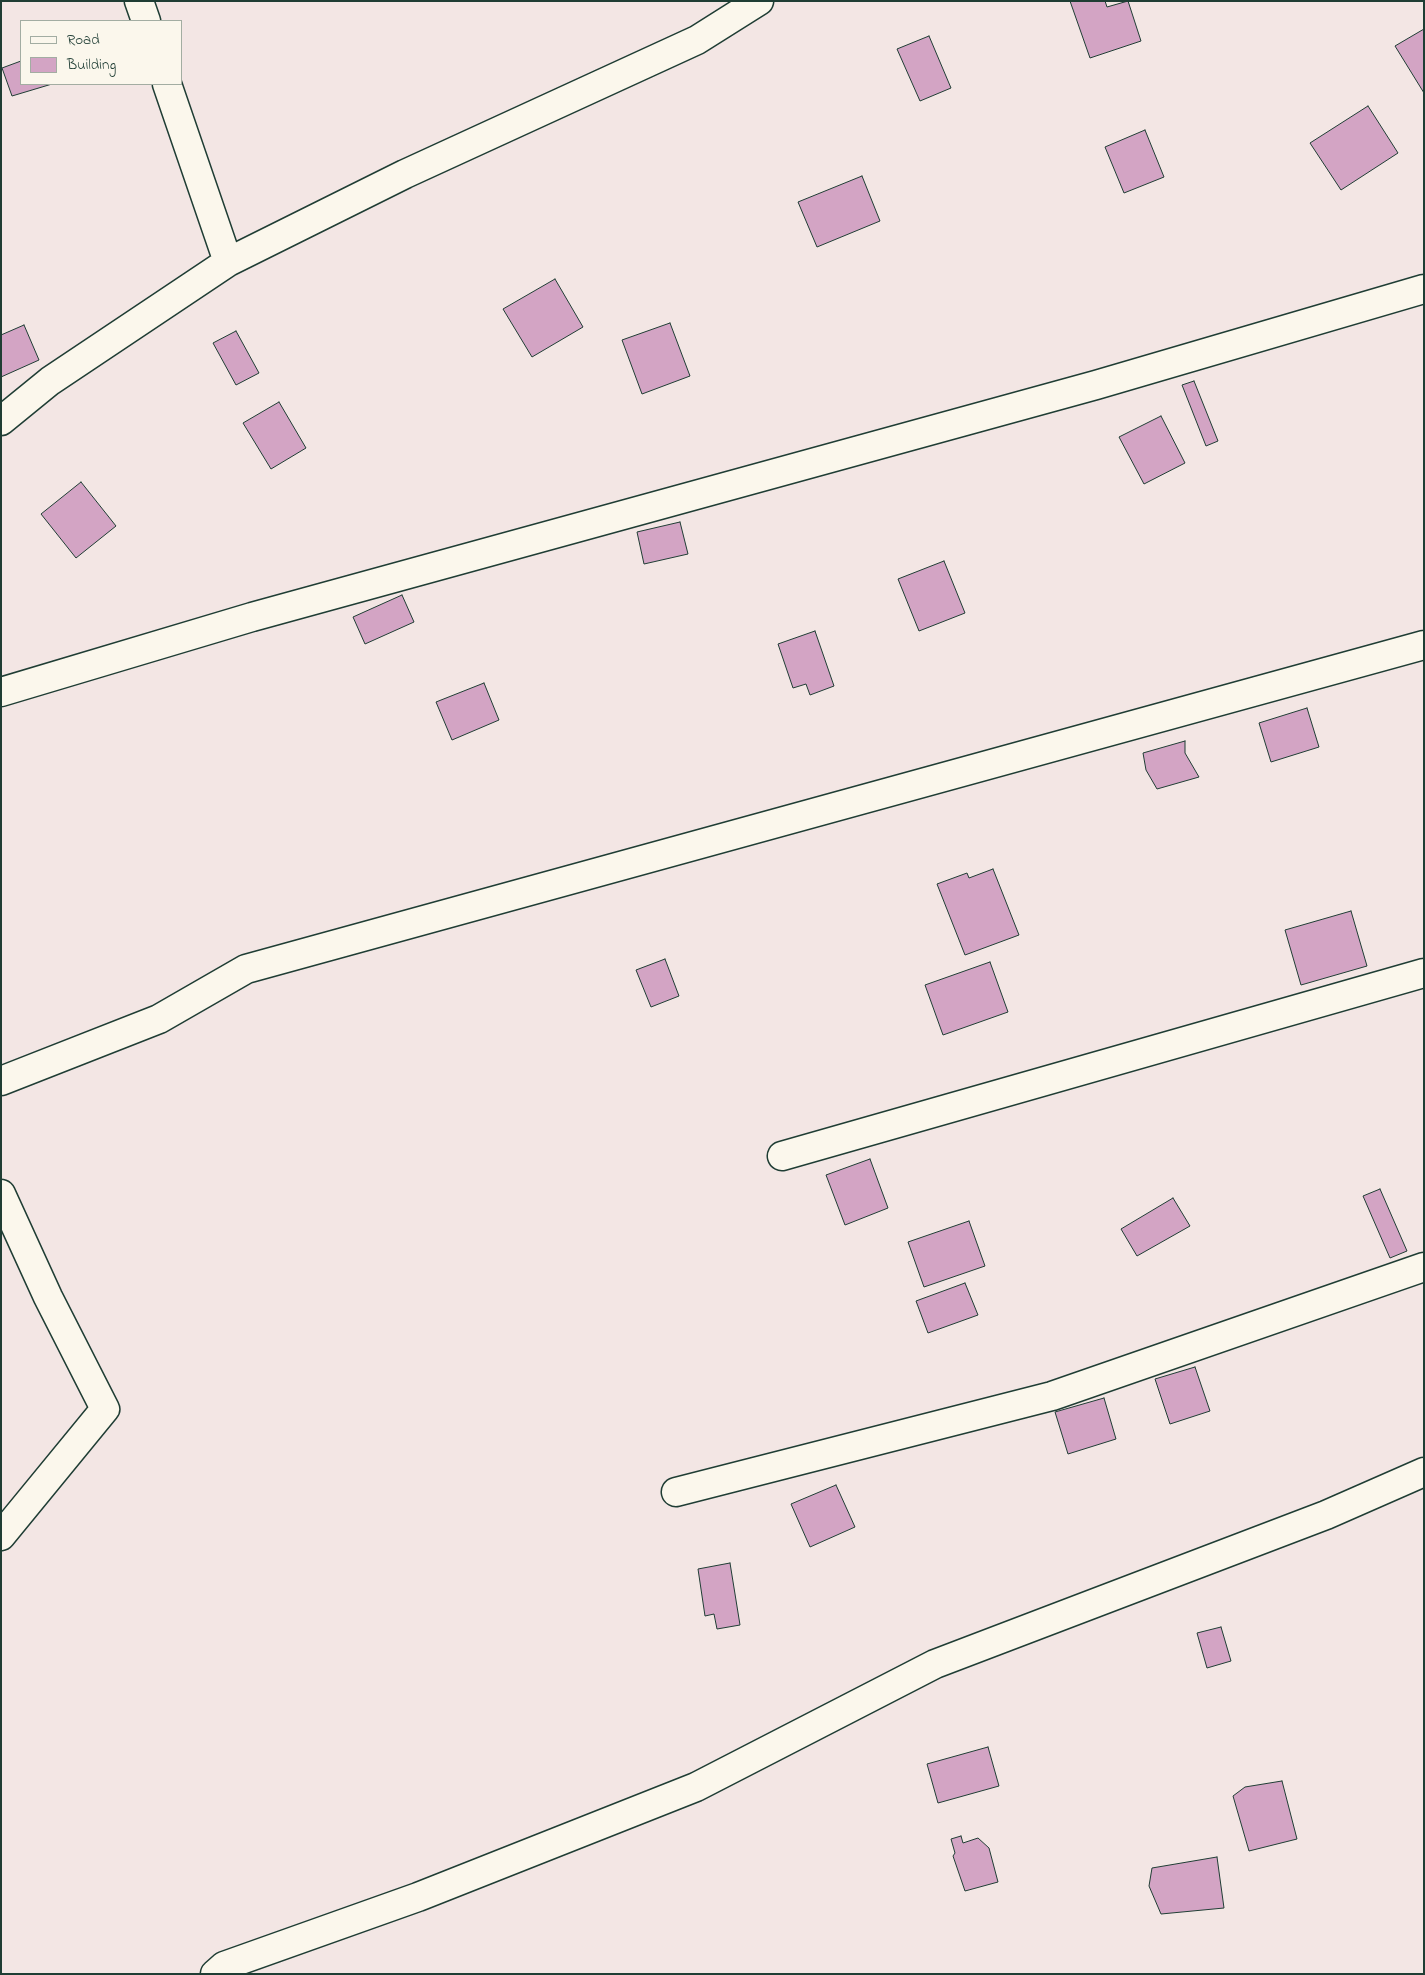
<!DOCTYPE html>
<html>
<head>
<meta charset="utf-8">
<style>
	body { margin:0 }
	#map { position:relative; width:1425px; height:1975px; overflow:hidden; background:#f3e6e4; font-family:"Indie Flower",sans-serif }
	canvas { display:block }
	.frame { position:absolute; inset:0; border:2px solid #1f3d34; pointer-events:none }
	.legend { position:absolute; left:20px; top:20px; width:162px; height:65px; box-sizing:border-box; background:#fbf7ec; border:1px solid #a3ada2; margin:0; padding:6px 9px; list-style:none; font-size:15px; color:#1f3d34 }
	.legend li { display:flex; align-items:center; gap:10px; height:25px }
	.legend b { width:25px; border:1px solid #a3ada2 }
</style>
</head>
<body>
<div id="map">
<canvas width="1425" height="1975"></canvas>
<div class="frame"></div>
<ul class="legend">
<li><b style="height:6px;background:#fbf7ec"></b>Road</li>
<li><b style="height:14px;background:#d3a4c4"></b>Building</li>
</ul>
</div>
<script>
const g = document.querySelector('canvas').getContext('2d');
g.lineJoin = 'round';
function fill(path, color) { g.fillStyle = color; g.fill(path, 'evenodd'); }
const toPath = rows => new Path2D(rows.map(r => 'M' + r).join(''));
function trace(path, color, width, dash) { g.strokeStyle = color; g.lineWidth = width; g.lineCap = dash ? 'butt' : 'round'; g.setLineDash(dash || []); g.stroke(path); }
const building = toPath([
	[1070,1,1105,1,1107,7,1128,1,1141,41,1090,58,1070,1],
	[1424,29,1424,93,1395,46,1424,29],
	[929,36,951,88,920,101,897,49,929,36],
	[21,61,21,84,52,84,12,96,2,68,21,61],
	[1368,106,1398,153,1341,190,1310,143,1368,106],
	[1145,130,1164,177,1124,193,1105,147,1145,130],
	[862,176,880,221,817,247,798,202,862,176],
	[555,279,583,327,532,357,503,309,555,279],
	[670,323,690,376,642,394,622,340,670,323],
	[24,325,39,360,1,377,1,335,24,325],
	[236,331,259,373,236,385,213,343,236,331],
	[1194,381,1218,441,1206,446,1182,385,1194,381],
	[279,402,306,448,271,469,243,423,279,402],
	[1161,416,1185,463,1144,484,1119,437,1161,416],
	[81,482,116,526,76,558,41,514,81,482],
	[680,522,688,554,644,564,637,532,680,522],
	[944,561,965,613,919,631,898,579,944,561],
	[402,595,414,622,365,644,353,617,402,595],
	[815,631,834,686,810,695,806,684,793,688,778,644,815,631],
	[484,683,499,720,452,740,436,702,484,683],
	[1307,708,1319,747,1271,762,1259,723,1307,708],
	[1185,741,1185,753,1199,777,1157,789,1146,770,1143,753,1185,741],
	[993,869,1019,935,965,955,937,884,967,873,969,878,993,869],
	[1351,911,1367,966,1301,985,1285,930,1351,911],
	[665,959,679,996,651,1007,636,970,665,959],
	[990,962,1008,1012,943,1035,925,985,990,962],
	[870,1159,888,1208,845,1225,826,1175,870,1159],
	[1380,1189,1407,1251,1390,1258,1363,1196,1380,1189],
	[1173,1198,1190,1226,1137,1256,1121,1229,1173,1198],
	[969,1221,985,1266,924,1287,908,1242,969,1221],
	[965,1283,978,1315,928,1333,916,1301,965,1283],
	[1195,1367,1210,1411,1170,1424,1155,1379,1195,1367],
	[1104,1398,1116,1439,1068,1454,1055,1412,1104,1398],
	[836,1485,855,1527,810,1547,791,1504,836,1485],
	[730,1563,740,1625,717,1629,714,1614,705,1616,698,1569,730,1563],
	[1221,1627,1231,1661,1207,1668,1197,1633,1221,1627],
	[988,1747,999,1786,938,1803,927,1764,988,1747],
	[1282,1781,1297,1839,1249,1851,1233,1796,1245,1787,1282,1781],
	[961,1836,963,1843,978,1838,989,1848,998,1882,965,1891,953,1856,955,1853,951,1839,961,1836],
	[1217,1857,1224,1908,1161,1914,1149,1886,1152,1868,1217,1857]
]);
fill(building, '#d3a4c4');
trace(building, '#1f3d34', 1);
const minor = toPath([
	[139,1,146,21],
	[167,84,228,262],
	[1,421,50,381,228,262,405,174,697,40,759,1],
	[1,692,252,617,1096,385,1424,289],
	[1,1081,159,1019,246,969,1424,645],
	[782,1156,1424,973],
	[1,1194,48,1297,105,1409,1,1536],
	[676,1492,1052,1396,1424,1267],
	[215,1974,224,1966,418,1897,696,1787,935,1664,1326,1515,1424,1472]
]);
trace(minor, '#1f3d34', 31);
trace(minor, '#fbf7ec', 28);
</script>
</body>
</html>
